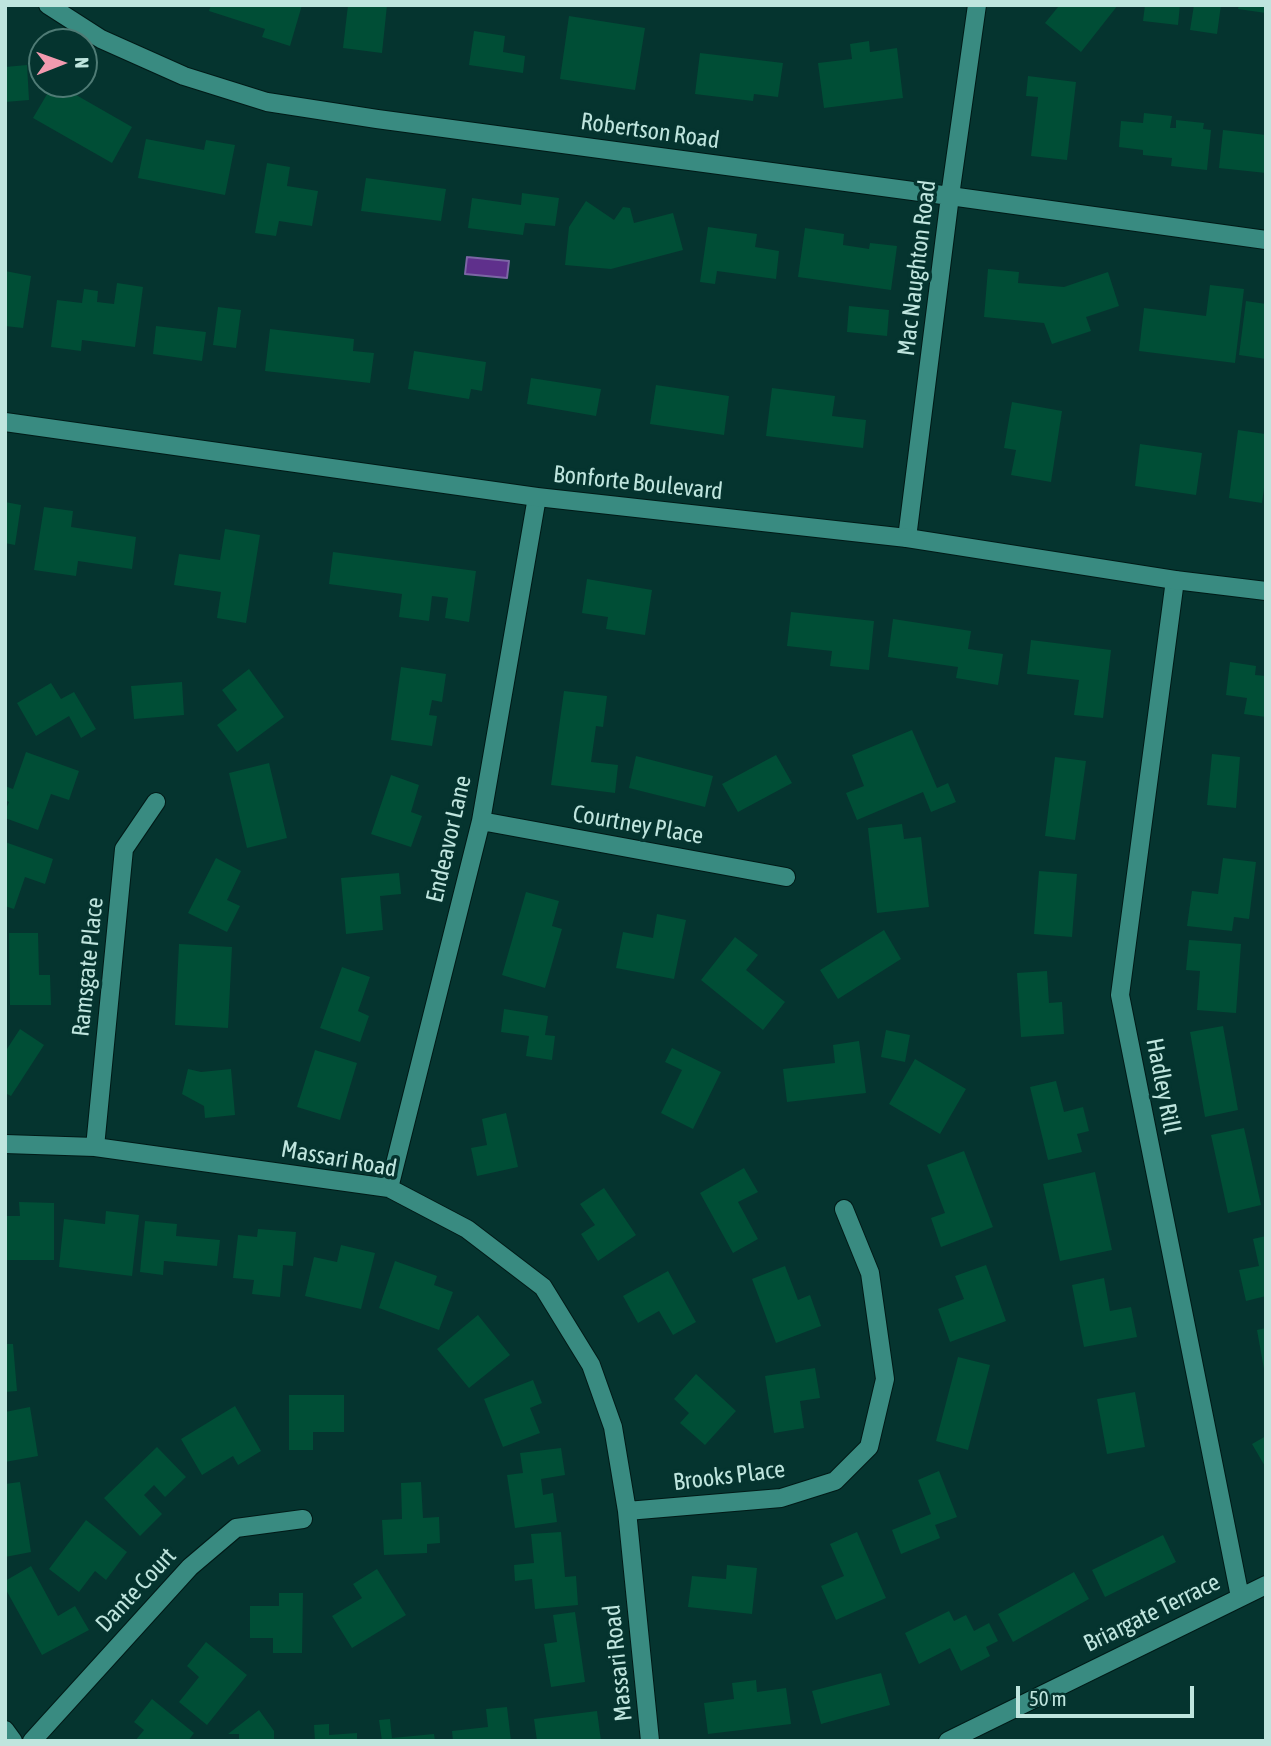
<!DOCTYPE html>
<html>
<head>
<meta charset="utf-8">
<style>
	body { margin:0 }
	#map { position:relative; width:1271px; height:1746px; overflow:hidden; background:#05342f; font-family:"Asap Condensed",sans-serif }
	canvas { display:block }
	.frame { position:absolute; inset:0; border:7px solid #bfe5de; pointer-events:none }
	.north { position:absolute; left:28px; top:28px; width:70px; height:70px; box-sizing:border-box; background:#05342f; border:2px solid #4f7b75; border-radius:50%; rotate:89deg; font-size:19px; font-weight:700; line-height:28px; text-align:center; color:#bfe5de }
	.north::after { content:''; display:block; margin:auto; width:24px; height:32px; background:#f29aaf; clip-path:polygon(50% 0,100% 100%,50% 72%,0 100%) }
	.scale { position:absolute; left:1016px; top:1686px; width:178px; height:32px; box-sizing:border-box; border:4px solid #bfe5de; border-top:0; padding-left:9px; font-size:21px; line-height:24px; white-space:nowrap; color:#bfe5de; -webkit-text-stroke:5px #05342f; paint-order:stroke }
</style>
</head>
<body>
<div id="map">
<canvas width="1271" height="1746"></canvas>
<div class="frame"></div>
<div class="north">N</div>
<div class="scale">50 m</div>
</div>
<script>
const g = document.querySelector('canvas').getContext('2d');
g.lineJoin = 'round';
function fill(path, color) { g.fillStyle = color; g.fill(path, 'evenodd'); }
const toPath = rows => new Path2D(rows.map(r => 'M' + r).join(''));
function trace(path, color, width, dash) { g.strokeStyle = color; g.lineWidth = width; g.lineCap = dash ? 'butt' : 'round'; g.setLineDash(dash || []); g.stroke(path); }
function label(font, color, halo, rows, align = 'center') {
  g.font = font + ' "Asap Condensed",sans-serif'; g.lineWidth = 7; g.setLineDash([]); g.textBaseline = 'middle'; g.strokeStyle = halo; g.fillStyle = color; for (const [text, x, y, turn = 0] of rows) {
    g.save(); g.translate(x, y); g.rotate((+turn || 0) * Math.PI / 180); g.textAlign = isNaN(turn) ? turn : align; if (halo) g.strokeText(text, 0, 0); g.fillText(text, 0, 0); g.restore();
  }
}
const water = toPath([
	[467,257,509,261,507,278,465,274,467,257]
]);
fill(water, '#5f308c');
trace(water, '#7c66a5', 2);
fill(toPath([
	[211,5,302,5,290,46,262,37,265,29,209,11],
	[348,5,387,5,382,53,343,48],
	[1056,5,1118,5,1081,52,1045,23,1058,7],
	[1145,5,1180,5,1178,25,1143,21],
	[1194,5,1221,5,1217,34,1190,30],
	[1239,5,1266,5,1266,13,1238,9],
	[569,16,645,28,635,90,560,79],
	[474,31,505,36,503,52,525,56,523,73,469,65],
	[869,41,870,52,897,48,903,98,824,108,818,63,852,59,850,44],
	[700,53,783,63,778,97,754,94,753,101,695,94],
	[27,65,29,100,5,102,5,67],
	[1028,76,1076,82,1067,160,1031,156,1038,97,1026,96],
	[53,84,57,84,132,127,112,163,33,118],
	[1144,113,1172,116,1170,128,1176,128,1176,120,1204,123,1203,129,1211,130,1207,170,1171,166,1172,158,1143,155,1143,150,1119,147,1121,121,1143,123],
	[1223,130,1266,135,1266,173,1219,168],
	[146,139,204,150,206,140,235,145,225,195,138,178],
	[267,163,290,167,287,186,318,191,312,226,279,221,276,236,255,233],
	[366,178,446,189,441,221,361,211],
	[522,193,559,198,555,226,525,223,523,235,468,228,472,198,521,205],
	[586,201,614,220,623,207,630,208,634,223,673,213,683,250,611,269,565,265,569,227],
	[708,227,757,234,755,247,779,251,776,279,717,271,715,284,700,282],
	[805,228,844,234,843,245,869,249,870,243,897,246,891,290,798,277],
	[988,269,1019,272,1018,283,1064,287,1108,272,1119,306,1086,317,1091,331,1052,344,1044,323,984,317],
	[5,271,31,276,23,328,5,326],
	[117,283,143,287,135,347,82,340,81,351,51,347,57,300,82,303,84,289,98,291,97,302,114,304],
	[1210,285,1244,289,1235,363,1139,351,1144,308,1206,316],
	[1246,301,1266,304,1266,359,1239,355],
	[849,306,889,310,887,336,847,332],
	[218,307,241,310,236,348,213,345],
	[156,326,206,332,202,361,153,354],
	[270,329,354,339,353,351,374,353,370,383,265,371],
	[414,351,486,362,482,391,471,389,469,399,408,389],
	[531,378,601,389,596,416,527,404],
	[656,385,729,396,724,435,650,424],
	[772,388,835,396,832,416,866,420,863,448,766,436],
	[1012,402,1062,411,1051,482,1011,475,1016,450,1004,448],
	[1238,430,1265,434,1264,445,1266,445,1266,489,1264,488,1262,503,1229,498],
	[1140,444,1202,453,1196,495,1135,486],
	[5,502,21,505,15,545,5,543],
	[44,507,73,511,71,527,136,537,132,569,78,561,76,576,34,570],
	[225,529,260,535,246,623,217,618,221,592,174,585,179,554,220,560],
	[333,552,476,571,469,622,445,618,448,598,432,596,429,621,399,617,402,594,329,584],
	[587,579,652,590,645,635,606,629,608,617,582,613],
	[791,612,874,621,869,670,830,666,832,651,787,646],
	[893,619,971,631,968,649,1003,654,998,685,956,678,958,667,888,657],
	[1031,640,1111,650,1103,718,1074,715,1079,680,1027,674],
	[1230,662,1256,666,1255,675,1266,676,1266,717,1244,714,1247,698,1226,695],
	[401,667,446,674,442,702,432,700,429,715,437,716,432,746,391,740],
	[249,669,284,717,237,752,217,725,237,710,222,690],
	[182,682,184,715,134,719,131,686],
	[51,683,61,699,74,692,96,729,81,738,69,716,36,736,17,703],
	[564,691,607,696,603,727,596,726,591,762,618,765,615,793,551,785],
	[912,730,937,788,948,783,956,802,931,812,923,792,857,820,846,793,864,786,852,755],
	[26,752,79,771,69,800,51,794,38,830,5,818,5,811,9,802,5,800,5,786,13,789],
	[1212,754,1240,757,1236,808,1207,805],
	[776,755,792,783,738,812,722,784],
	[636,756,713,776,705,807,629,788],
	[1055,757,1086,761,1075,840,1045,836],
	[269,763,287,838,247,848,229,773],
	[391,775,419,785,411,812,422,816,411,847,371,834],
	[902,824,904,839,921,837,929,907,877,913,868,828],
	[5,842,53,859,45,884,25,877,14,909,5,906],
	[216,858,241,871,227,900,240,906,227,932,188,913],
	[1223,858,1256,862,1249,919,1234,917,1232,931,1187,926,1192,891,1218,894],
	[1039,871,1077,874,1072,937,1034,934],
	[399,873,401,894,380,896,383,930,346,934,341,878],
	[526,892,559,901,552,926,562,929,545,988,502,975],
	[657,914,686,920,674,979,616,968,623,932,653,938],
	[884,930,901,959,838,999,820,970],
	[9,933,38,933,39,975,50,975,51,1005,10,1005],
	[735,937,758,955,746,970,785,1002,763,1030,701,980],
	[1189,940,1241,944,1236,1013,1197,1010,1200,971,1186,970],
	[179,944,232,947,228,1028,175,1025],
	[342,967,370,977,358,1011,369,1016,360,1042,320,1028],
	[1047,971,1049,1003,1062,1002,1064,1034,1021,1037,1017,973],
	[504,1009,548,1016,545,1035,555,1036,552,1060,526,1056,529,1036,501,1032],
	[1223,1026,1238,1110,1205,1117,1190,1032],
	[20,1029,44,1045,11,1096,5,1093,5,1052],
	[886,1030,910,1035,905,1062,881,1057],
	[859,1041,866,1093,787,1102,783,1069,835,1063,833,1045],
	[672,1048,721,1072,693,1129,661,1113,682,1070,665,1062],
	[315,1050,357,1063,340,1120,297,1107],
	[915,1059,966,1089,940,1134,889,1104],
	[188,1069,201,1072,231,1069,235,1115,205,1118,204,1106,182,1094],
	[1056,1081,1064,1112,1083,1107,1089,1131,1077,1134,1082,1152,1048,1160,1030,1087],
	[506,1113,518,1167,477,1176,471,1148,487,1145,482,1119],
	[1244,1128,1261,1205,1228,1213,1211,1135],
	[964,1151,993,1227,941,1247,931,1218,945,1213,927,1165],
	[744,1168,758,1192,738,1202,758,1239,733,1253,700,1193],
	[1095,1172,1112,1250,1060,1261,1043,1184],
	[604,1188,636,1235,598,1261,581,1234,595,1225,580,1204],
	[19,1202,54,1203,54,1260,5,1260,5,1216,20,1216],
	[106,1211,139,1215,132,1276,59,1267,64,1219,105,1224],
	[145,1221,177,1224,176,1236,220,1240,217,1266,164,1261,163,1275,140,1272],
	[258,1229,296,1232,293,1266,283,1265,280,1297,252,1294,254,1280,233,1278,238,1235,257,1237],
	[1266,1236,1266,1296,1246,1301,1239,1270,1259,1266,1253,1239],
	[341,1245,375,1253,361,1309,305,1296,314,1257,337,1262],
	[395,1261,437,1276,434,1285,453,1292,439,1330,379,1308],
	[986,1265,1006,1321,950,1342,938,1309,964,1299,955,1276],
	[785,1266,798,1300,810,1295,821,1326,776,1343,752,1279],
	[668,1271,696,1322,673,1335,659,1311,638,1323,623,1296],
	[1104,1278,1110,1311,1131,1307,1137,1337,1084,1347,1072,1285],
	[478,1315,510,1355,469,1388,437,1349],
	[1266,1328,1266,1369,1264,1369,1257,1330],
	[5,1344,13,1344,17,1391,5,1392],
	[958,1357,990,1365,968,1450,936,1441],
	[815,1368,820,1398,800,1401,804,1428,774,1433,765,1376],
	[696,1374,736,1411,705,1445,680,1423,689,1413,674,1399],
	[533,1380,542,1403,530,1408,540,1433,503,1447,484,1399],
	[1135,1392,1145,1447,1107,1454,1097,1399],
	[289,1395,344,1395,344,1432,313,1432,313,1450,289,1450],
	[235,1406,261,1451,238,1465,233,1456,202,1475,181,1439],
	[30,1407,38,1456,5,1462,5,1412],
	[1266,1436,1266,1468,1252,1444],
	[157,1447,186,1477,165,1497,154,1485,144,1495,162,1514,140,1536,104,1498],
	[561,1448,565,1475,541,1479,543,1495,553,1493,557,1522,515,1528,507,1475,523,1473,520,1453],
	[939,1471,957,1517,935,1525,940,1538,901,1554,892,1530,931,1514,918,1480],
	[20,1482,31,1552,5,1557,5,1484],
	[421,1482,423,1518,439,1517,440,1543,427,1544,427,1553,384,1555,382,1520,402,1519,401,1483],
	[86,1520,127,1552,106,1580,95,1571,79,1592,49,1569],
	[561,1532,565,1577,576,1576,578,1605,535,1609,532,1579,515,1581,514,1565,534,1563,531,1534],
	[857,1532,886,1598,836,1620,821,1586,844,1576,830,1544],
	[1163,1535,1176,1562,1105,1597,1092,1570],
	[727,1565,757,1568,752,1614,688,1607,692,1576,726,1579],
	[31,1566,58,1616,75,1606,89,1630,42,1655,5,1588,5,1581],
	[377,1569,406,1615,352,1648,332,1616,362,1598,353,1584],
	[1074,1572,1089,1599,1013,1642,998,1614],
	[279,1593,303,1593,302,1653,273,1653,273,1638,250,1638,250,1606,279,1606],
	[949,1611,954,1621,966,1615,974,1631,989,1623,998,1641,986,1647,990,1656,961,1671,950,1648,919,1664,905,1633],
	[575,1612,585,1682,551,1687,544,1644,557,1642,553,1615],
	[206,1642,247,1675,207,1725,179,1702,199,1677,187,1666],
	[881,1673,890,1705,821,1724,812,1691],
	[756,1680,757,1692,786,1688,791,1724,708,1734,704,1703,734,1699,732,1683],
	[152,1699,194,1733,188,1741,135,1741,144,1730,134,1722],
	[507,1707,511,1741,453,1741,452,1731,488,1727,486,1709],
	[259,1710,274,1731,274,1741,239,1741,239,1734,228,1734],
	[597,1711,601,1741,537,1741,534,1719],
	[390,1719,392,1738,434,1734,435,1741,382,1741,379,1720],
	[329,1724,329,1735,357,1733,357,1741,315,1741,314,1725]
]), '#004e36');
const street = toPath([
	[48,5,101,39,184,76,267,102,377,119,950,196,1266,240],
	[907,538,950,196,977,5],
	[1175,580,1120,995,1240,1597],
	[481,821,786,877],
	[5,1144,95,1147,389,1188,467,1229,543,1287,591,1365,613,1427,627,1511,650,1741],
	[95,1147,124,849,156,802],
	[389,1188,481,821,537,497],
	[627,1511,781,1498,835,1481,869,1447,885,1379,870,1273,844,1209],
	[5,1730,13,1741],
	[32,1741,190,1567,236,1528,303,1519],
	[948,1741,1266,1585]
]);
const secondary = toPath([
	[5,422,537,497,907,538,1175,580,1266,591]
]);
trace(street, '#011a17', 20);
trace(secondary, '#011a17', 20);
trace(street, '#398b81', 18);
trace(secondary, '#398b81', 18);
label('24px', '#bfe5de', '#05342f', [
	["Robertson Road",650,131,8],
	["Mac Naughton Road",917,268,-83],
	["Bonforte Boulevard",638,483,6],
	["Courtney Place",638,825,10],
	["Endeavor Lane",449,839,-77],
	["Ramsgate Place",88,967,-84],
	["Hadley Rill",1163,1086,79],
	["Massari Road",339,1159,10],
	["Brooks Place",729,1476,-7],
	["Dante Court",136,1590,-47],
	["Briargate Terrace",1152,1613,-26],
	["Massari Road",618,1663,-96]
]);
</script>
</body>
</html>
